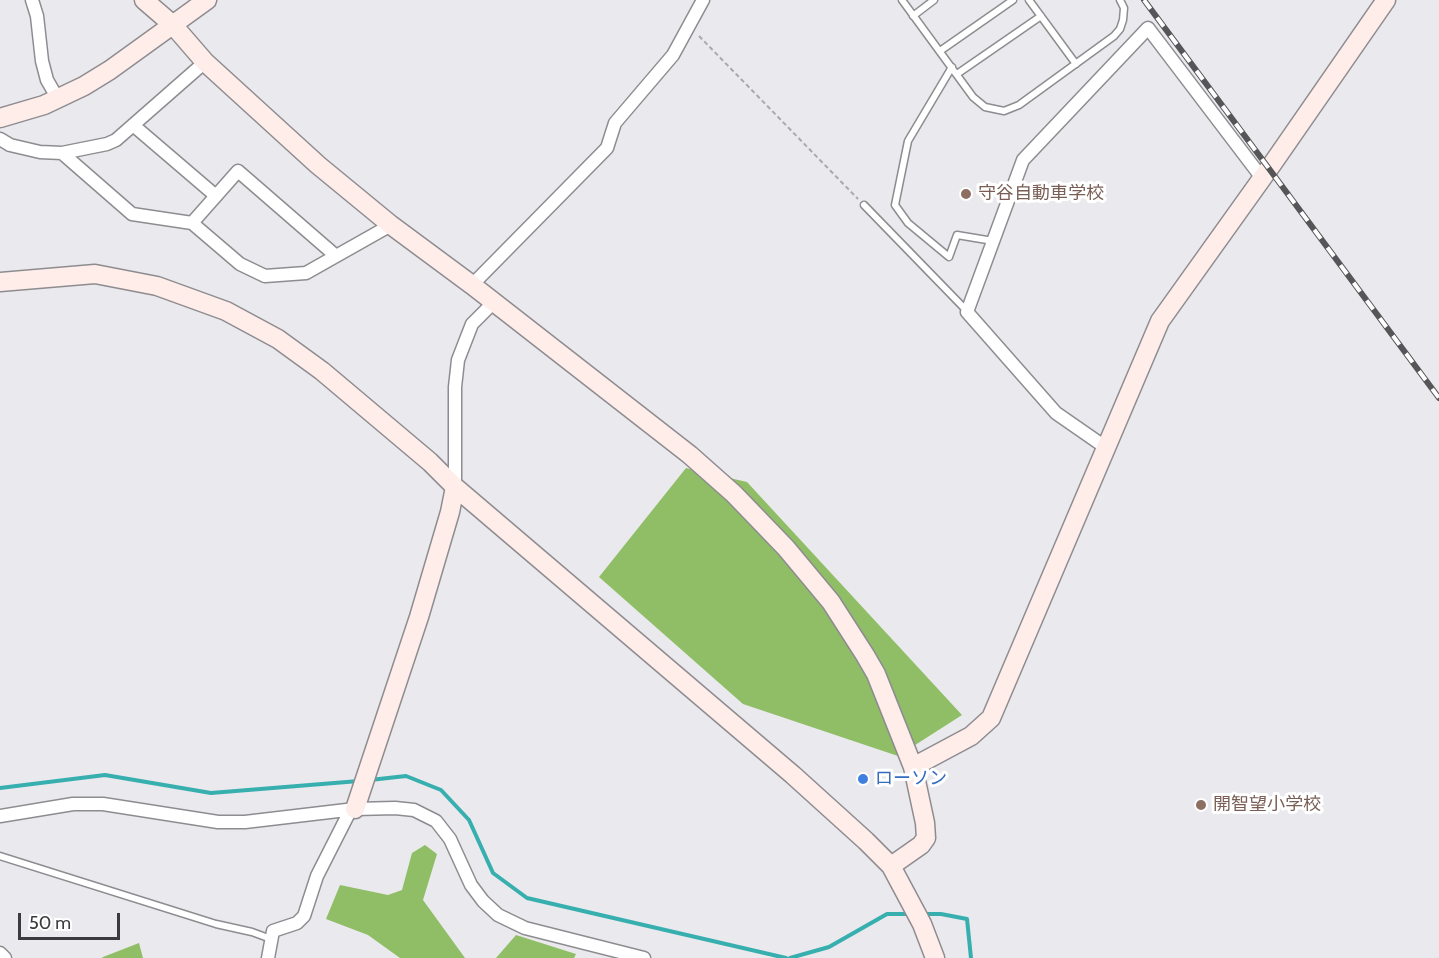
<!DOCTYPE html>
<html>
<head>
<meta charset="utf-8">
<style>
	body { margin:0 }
	#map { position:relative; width:1439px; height:958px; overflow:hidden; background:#eae9ed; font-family:Cabin,sans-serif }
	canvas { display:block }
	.scale { position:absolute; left:18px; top:913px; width:102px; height:27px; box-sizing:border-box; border:3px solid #3b3a3c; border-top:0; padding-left:8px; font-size:18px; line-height:21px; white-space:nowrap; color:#3b3a3c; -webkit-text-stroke:4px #fff; paint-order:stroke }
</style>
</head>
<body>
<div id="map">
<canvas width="1439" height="958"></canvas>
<div class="scale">50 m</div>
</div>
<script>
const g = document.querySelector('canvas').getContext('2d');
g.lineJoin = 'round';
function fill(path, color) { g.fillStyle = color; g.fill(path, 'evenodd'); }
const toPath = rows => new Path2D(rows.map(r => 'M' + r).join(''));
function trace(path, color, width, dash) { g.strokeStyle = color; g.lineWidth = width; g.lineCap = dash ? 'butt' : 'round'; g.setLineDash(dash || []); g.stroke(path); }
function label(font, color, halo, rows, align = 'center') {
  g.font = font + ' Cabin,"Noto Sans JP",sans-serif'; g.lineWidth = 6; g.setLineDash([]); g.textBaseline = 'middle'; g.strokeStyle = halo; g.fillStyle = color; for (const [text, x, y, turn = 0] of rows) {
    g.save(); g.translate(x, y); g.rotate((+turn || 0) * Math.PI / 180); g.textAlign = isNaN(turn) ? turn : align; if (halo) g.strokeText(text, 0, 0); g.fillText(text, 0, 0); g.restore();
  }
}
fill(toPath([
	[686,468,747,482,962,715,898,756,743,704,599,577],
	[425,845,437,854,423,900,465,958,400,958,368,935,326,919,340,885,388,895,402,890,412,853],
	[516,935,576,954,574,958,496,958],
	[139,943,143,958,102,958,103,957]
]), '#8fbe66');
trace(toPath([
	[370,780,406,776,441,790,469,820,493,873,527,898,786,958],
	[0,788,105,775,211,793,359,781],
	[924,914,941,914,967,919,971,958],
	[790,958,829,947,887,914,911,914]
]), '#38afaf', 4);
const lane = toPath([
	[902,0,973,97,985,107,1004,111,1019,105,1114,36,1120,29,1123,20,1124,8,1120,0],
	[1029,0,1076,64],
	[913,16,934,0],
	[940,51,1013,0],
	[952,67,908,141,895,205,908,223,949,257,957,235,993,241],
	[957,74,1041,16],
	[864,205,967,311],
	[0,856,216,924,252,932,271,939]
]);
const street = toPath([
	[32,0,37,16,42,61,47,80,58,99],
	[133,125,216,196],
	[0,139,10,145,40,152,62,153,107,144,116,140,205,62],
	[62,153,132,214,192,223,240,264,265,276,306,273,391,225],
	[192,223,238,171,336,256],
	[472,285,607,148,615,123,673,55,703,0],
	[1105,447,1056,413,967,312,1023,160,1148,28,1262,178],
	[455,487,455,387,458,360,472,324,493,303],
	[0,816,73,804,103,804,218,822,245,822,355,809,395,808,414,810,436,821,450,839,471,885,483,901,498,915,525,928,644,958],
	[0,953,5,958],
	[268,958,273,931,297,923,304,916,317,876,351,809]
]);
const secondary = toPath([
	[144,0,173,25,205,62,318,165,391,225,472,285,690,455,734,494,786,548,831,602,865,655,876,674,913,767,925,823,926,838,921,845,891,866],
	[0,118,44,105,84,86,110,70,207,0],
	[0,282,95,274,157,286,226,311,278,339,322,371,430,462,455,487,793,775,866,841,891,866,922,924,935,958],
	[913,767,971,736,991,718,1160,321,1273,163,1386,0],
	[355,809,419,617,450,512,455,487]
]);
trace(lane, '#8e8c90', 9);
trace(street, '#8e8c90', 15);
trace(secondary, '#8e8c90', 21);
trace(toPath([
	[699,36,858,199]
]), '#a9a8ab', 2, [4.5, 3]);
trace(lane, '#fff', 6);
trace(street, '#fff', 12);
trace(secondary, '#feede9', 18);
const rail = toPath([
	[1144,0,1439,398]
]);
trace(rail, '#565558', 6);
trace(rail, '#fff', 4, [11]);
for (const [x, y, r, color] of [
	[966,194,6,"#8d6e63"],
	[863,779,6,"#3f7fe0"],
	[1201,805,6,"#8d6e63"]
]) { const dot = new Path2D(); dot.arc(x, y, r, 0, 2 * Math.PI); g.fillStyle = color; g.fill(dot); trace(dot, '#fff', 2); }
label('18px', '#785e54', '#fff', [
	["守谷自動車学校",978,194],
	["開智望小学校",1213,805]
], 'left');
label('18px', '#366cbe', '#fff', [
	["ローソン",875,779]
], 'left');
</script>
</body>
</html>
